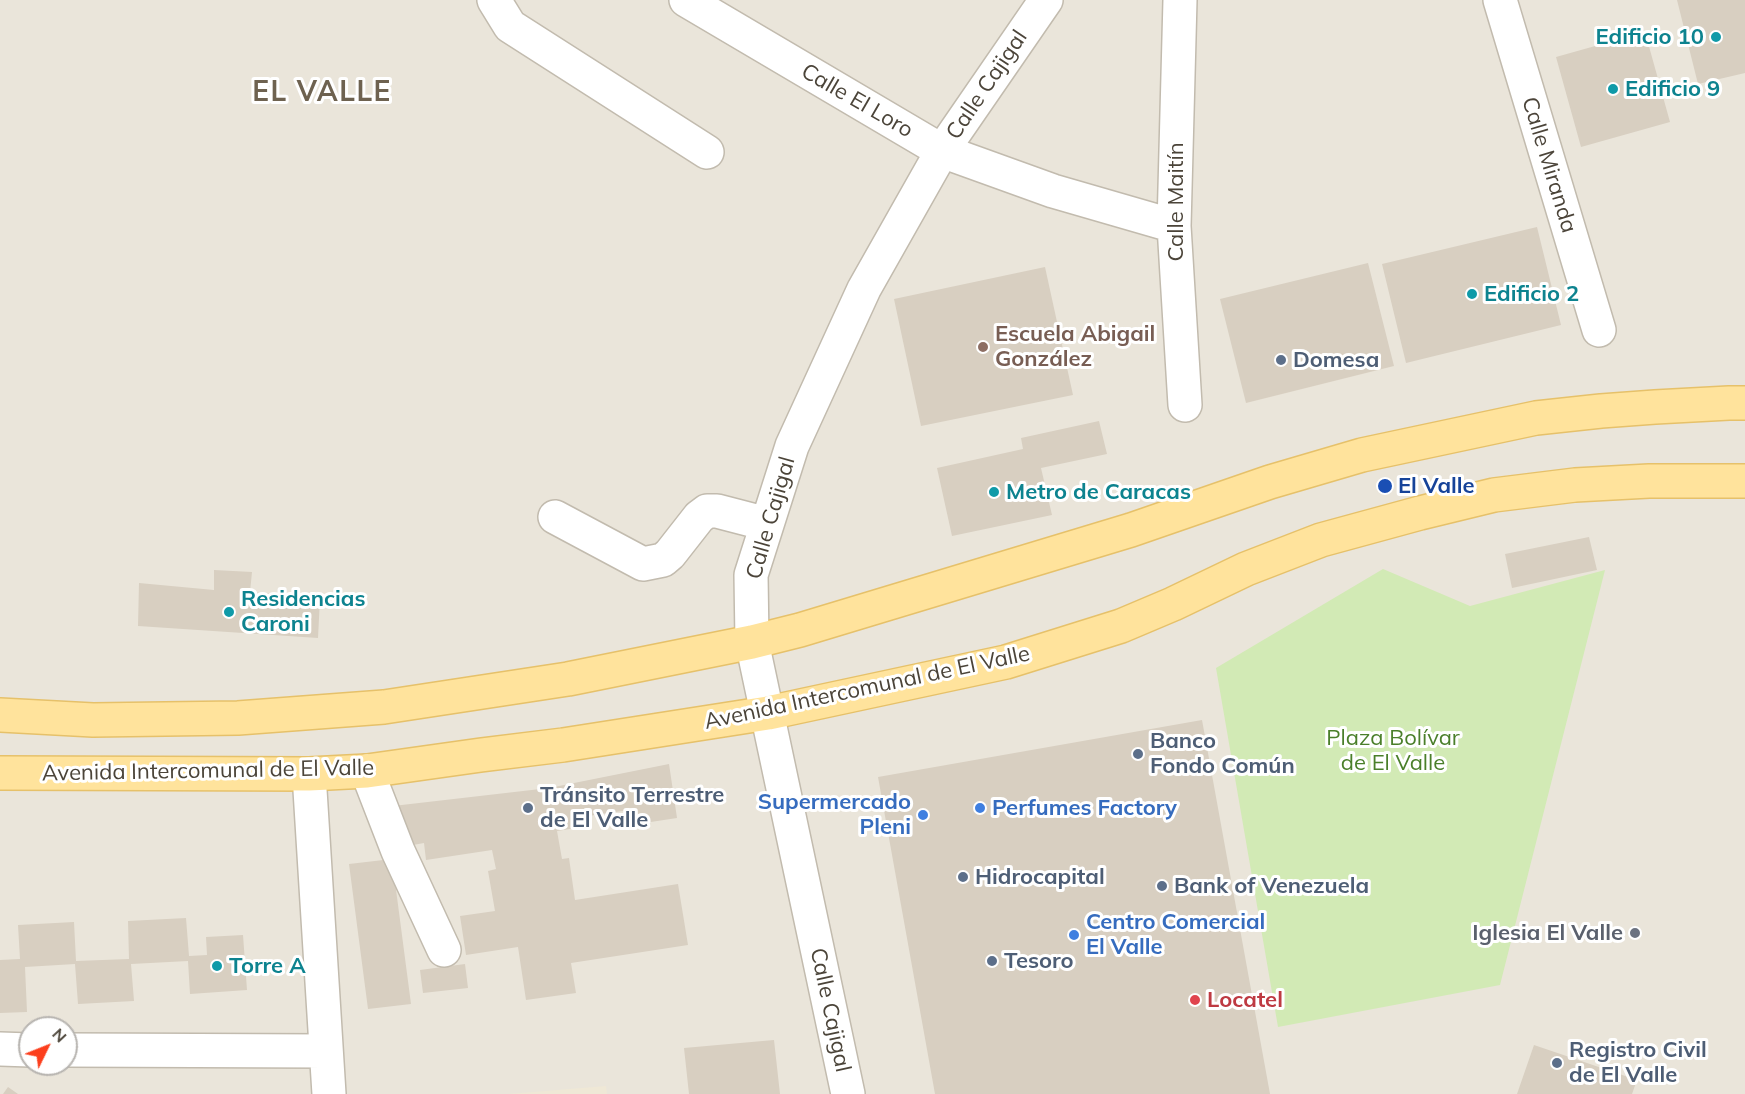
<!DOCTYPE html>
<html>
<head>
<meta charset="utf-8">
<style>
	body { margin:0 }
	#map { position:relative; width:1745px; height:1094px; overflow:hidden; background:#f6f3ec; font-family:Mulish,sans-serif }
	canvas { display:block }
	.north { position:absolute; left:18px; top:1016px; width:60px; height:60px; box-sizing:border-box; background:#fff; border:2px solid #b7b4b0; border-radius:50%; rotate:47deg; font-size:16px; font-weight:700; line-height:24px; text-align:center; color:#4b4439 }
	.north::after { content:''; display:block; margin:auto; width:21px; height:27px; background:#fc3f1d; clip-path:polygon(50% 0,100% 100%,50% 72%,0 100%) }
</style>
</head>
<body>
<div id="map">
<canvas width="1745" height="1094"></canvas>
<div class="north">N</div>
</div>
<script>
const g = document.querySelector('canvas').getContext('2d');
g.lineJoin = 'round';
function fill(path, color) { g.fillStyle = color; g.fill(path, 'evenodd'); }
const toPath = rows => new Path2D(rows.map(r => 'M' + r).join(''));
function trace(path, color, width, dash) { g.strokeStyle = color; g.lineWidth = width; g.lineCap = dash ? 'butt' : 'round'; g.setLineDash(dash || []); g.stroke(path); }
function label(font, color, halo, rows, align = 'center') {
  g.font = font + ' Mulish,sans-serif'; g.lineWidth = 6; g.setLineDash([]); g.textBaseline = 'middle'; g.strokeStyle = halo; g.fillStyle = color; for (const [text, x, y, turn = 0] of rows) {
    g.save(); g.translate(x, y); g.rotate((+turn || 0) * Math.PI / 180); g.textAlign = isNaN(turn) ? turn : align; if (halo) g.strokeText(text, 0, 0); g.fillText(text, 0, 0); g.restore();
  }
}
fill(toPath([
	[0,0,1745,0,1745,1094,0,1094],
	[30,1028,66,1028,66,1064,30,1064]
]), '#eae5da');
fill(toPath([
	[606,1086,607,1094,509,1094]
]), '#efe8d6');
fill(toPath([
	[1383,569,1470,606,1605,570,1500,985,1278,1027,1216,668]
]), '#d2eab5');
fill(toPath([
	[1677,0,1745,0,1745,73,1698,84],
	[1645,32,1670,122,1581,147,1556,57],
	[1537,227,1561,325,1406,363,1382,264],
	[1368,263,1394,366,1246,403,1220,299],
	[1045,267,1073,395,921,426,894,299],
	[1099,421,1107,454,1041,468,1052,515,952,536,937,468,1023,449,1021,438],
	[1589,537,1597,570,1512,588,1505,554],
	[214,570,252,572,250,592,320,598,318,638,138,626,139,583,214,590],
	[1202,720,1270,1094,935,1094,878,777],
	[669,764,677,818,631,825,629,810,575,818,576,828,557,831,562,859,569,858,575,900,678,884,688,945,571,963,576,993,526,1000,518,947,466,955,460,916,495,911,488,871,496,869,492,850,426,860,424,843,413,845,393,806,549,788],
	[392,859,411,1004,368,1009,349,864],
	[186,918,189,956,207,955,206,937,243,935,247,990,190,994,188,961,131,964,134,1001,78,1004,75,964,25,967,27,1012,0,1013,0,960,20,959,18,925,74,922,76,961,129,959,128,921],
	[465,964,468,988,423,993,420,970],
	[774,1040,780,1094,689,1094,684,1048],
	[1534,1045,1637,1080,1632,1094,1517,1094],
	[8,1087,18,1094,3,1094]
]), '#d8cfc1');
const minor = toPath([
	[494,0,510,26,707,152],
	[686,0,942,151,1053,191,1174,226],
	[1180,0,1174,226,1185,405],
	[1500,0,1599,330],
	[555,517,643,564,663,560,670,554,699,517,707,511,717,511,767,524],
	[367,771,398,851,444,950],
	[309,774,329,1094],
	[0,1049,30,1050],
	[66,1050,326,1051],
	[848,1094,752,642,751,575,792,446,864,289,942,151,1046,0]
]);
const major = toPath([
	[0,715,93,720,238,718,384,707,568,679,752,642,800,630,1131,530,1270,482,1362,455,1536,418,1601,411,1655,407,1729,403,1745,403],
	[0,773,309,774,367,771,481,755,563,745,768,713,1006,662,1121,626,1173,604,1246,569,1321,540,1420,513,1494,495,1575,485,1649,481,1745,481]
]);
trace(minor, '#c2bbae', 36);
trace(major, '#e6c16a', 36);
trace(minor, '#fff', 33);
trace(major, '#ffe39c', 33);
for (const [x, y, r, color] of [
	[1716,37,6,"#0f9aa8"],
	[1613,89,6,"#0f9aa8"],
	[1472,294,6,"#0f9aa8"],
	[983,347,6,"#8d6e63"],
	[1281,360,6,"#5c6f8a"],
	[1385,486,8,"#1a4fb4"],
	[994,492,6,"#0f9aa8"],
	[229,612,6,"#0f9aa8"],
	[1138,754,6,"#5c6f8a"],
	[528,808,6,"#5c6f8a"],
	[980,808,6,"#3f7fe0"],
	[923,815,6,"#3f7fe0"],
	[963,877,6,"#5c6f8a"],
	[1162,886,6,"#5c6f8a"],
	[1635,933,6,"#6b7280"],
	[1074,935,6,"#3f7fe0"],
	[992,961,6,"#5c6f8a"],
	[217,966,6,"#0f9aa8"],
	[1195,1000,6,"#e0444e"],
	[1557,1063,6,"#5c6f8a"]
]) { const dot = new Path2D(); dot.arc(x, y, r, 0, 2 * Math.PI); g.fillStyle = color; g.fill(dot); trace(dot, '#fff', 2); }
label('bold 22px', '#0d838f', '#fff', [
	["Edificio 10",1704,37,"right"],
	["Edificio 9",1625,89],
	["Edificio 2",1484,294],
	["Metro de Caracas",1006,492],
	["Residencias",241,599],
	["Caroni",241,624],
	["Torre A",229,966]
], 'left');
label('22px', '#4b4439', '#fff', [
	["Calle Cajigal",987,85,-56],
	["Calle El Loro",857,101,30],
	["Calle Miranda",1549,165,73],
	["Calle Maitín",1176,202,-90],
	["Calle Cajigal",771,518,-74],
	["Avenida Intercomunal de El Valle",867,688,-12],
	["Avenida Intercomunal de El Valle",208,771,-1],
	["Calle Cajigal",830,1010,78]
]);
label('bold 22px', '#785e54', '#fff', [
	["Escuela Abigail",995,334],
	["González",995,359]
], 'left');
label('bold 22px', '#4e5e75', '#fff', [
	["Domesa",1293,360],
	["Banco",1150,741],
	["Fondo Común",1150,766],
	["Tránsito Terrestre",540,795],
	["de El Valle",540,820],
	["Hidrocapital",975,877],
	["Bank of Venezuela",1174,886],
	["Tesoro",1004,961],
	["Registro Civil",1569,1050],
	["de El Valle",1569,1075]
], 'left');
label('bold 22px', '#164399', '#fff', [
	["El Valle",1398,486]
], 'left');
label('22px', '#4a7f2a', '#fff', [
	["Plaza Bolívar",1393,738],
	["de El Valle",1393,763]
]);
label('bold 22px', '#366cbe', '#fff', [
	["Supermercado",911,802,"right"],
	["Pleni",911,827,"right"],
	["Perfumes Factory",992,808],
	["Centro Comercial",1086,922],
	["El Valle",1086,947]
], 'left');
label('bold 22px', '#5b616d', '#fff', [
	["Iglesia El Valle",1623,933]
], 'right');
label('bold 22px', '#be3a42', '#fff', [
	["Locatel",1207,1000]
], 'left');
g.letterSpacing = '1.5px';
label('bold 28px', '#6e6250', '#fff', [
	["EL VALLE",322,93]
]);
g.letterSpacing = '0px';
</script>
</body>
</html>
